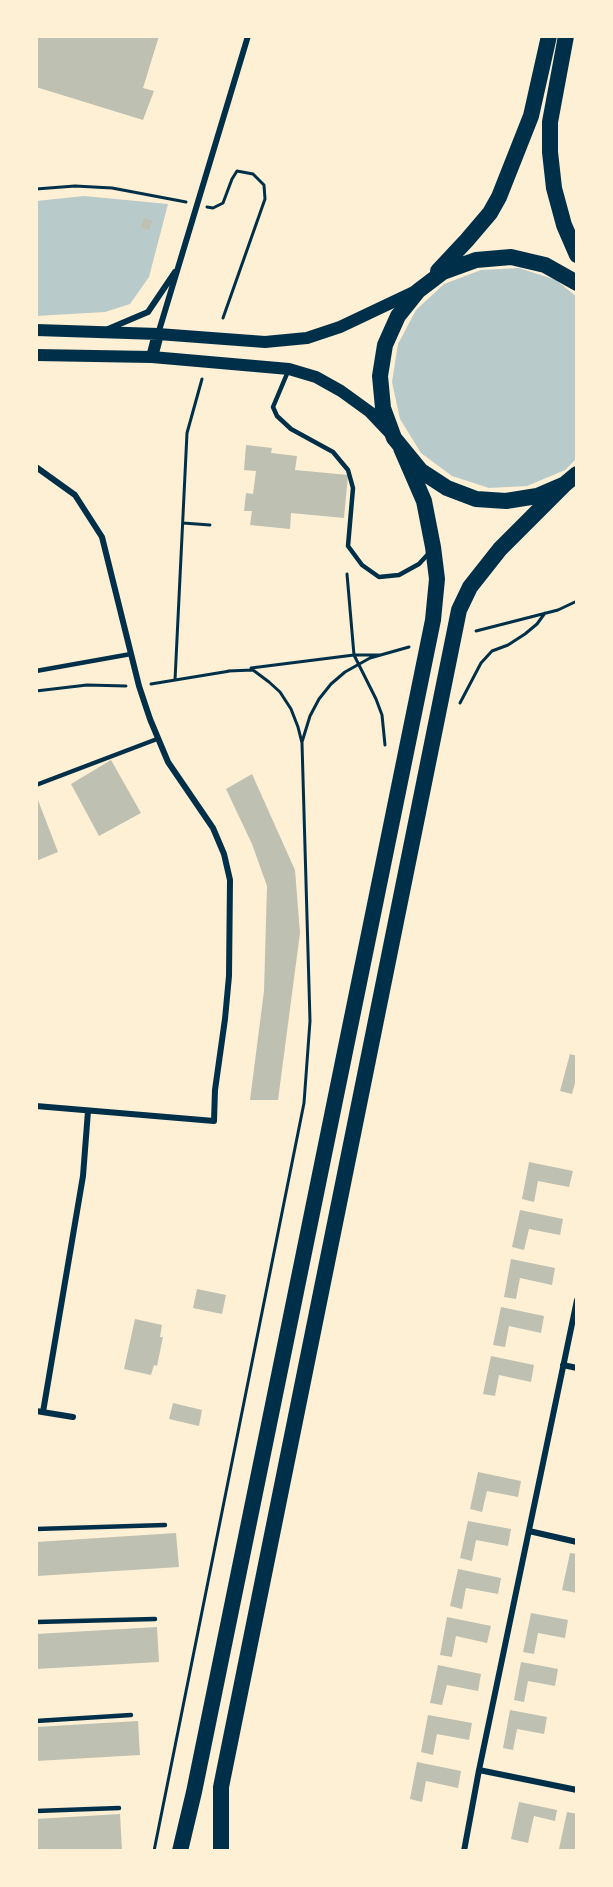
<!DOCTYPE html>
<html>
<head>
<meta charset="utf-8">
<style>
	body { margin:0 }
	#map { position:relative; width:613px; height:1887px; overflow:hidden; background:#fdf0d5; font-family:Raleway,sans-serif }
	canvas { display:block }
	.frame { position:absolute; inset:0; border:38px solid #fdf0d5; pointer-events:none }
</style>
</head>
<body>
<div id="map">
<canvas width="613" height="1887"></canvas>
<div class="frame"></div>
</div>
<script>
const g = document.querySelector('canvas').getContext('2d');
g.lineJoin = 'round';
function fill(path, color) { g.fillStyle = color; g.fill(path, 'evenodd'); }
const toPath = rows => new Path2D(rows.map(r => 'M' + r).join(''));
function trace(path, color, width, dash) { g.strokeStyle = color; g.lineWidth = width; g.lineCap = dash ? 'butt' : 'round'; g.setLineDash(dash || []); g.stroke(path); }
fill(toPath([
	[84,196,168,204,149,277,130,304,105,312,36,316,36,201],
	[519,268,556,280,577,297,577,458,565,470,527,486,489,488,452,476,421,453,400,419,392,382,398,344,416,310,444,284,481,270]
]), '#b9caca');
fill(toPath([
	[36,36,159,36,143,88,154,91,143,120,36,87],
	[144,218,152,221,149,230,141,228],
	[246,445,272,448,271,453,297,456,295,470,348,475,344,518,291,513,290,529,250,525,252,511,244,511,246,493,253,494,256,471,244,470],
	[111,760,141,813,99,836,71,784],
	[252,774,295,870,300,933,278,1100,250,1100,264,991,267,886,252,844,226,789],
	[36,795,58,852,36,861],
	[570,1054,577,1056,577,1076,572,1094,560,1091],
	[529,1162,573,1171,569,1187,538,1181,534,1202,522,1199],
	[520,1210,563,1219,560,1235,529,1229,524,1250,512,1247],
	[511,1259,555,1268,552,1285,520,1278,516,1299,504,1297],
	[197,1289,226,1295,222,1314,193,1308],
	[501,1307,544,1316,541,1333,509,1326,505,1347,493,1345],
	[135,1319,162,1325,160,1337,163,1337,157,1366,154,1365,151,1375,124,1369],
	[491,1356,534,1365,531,1382,499,1375,495,1396,483,1394],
	[173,1403,202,1410,199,1426,169,1419],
	[478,1472,521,1481,518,1497,487,1491,482,1512,470,1509],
	[468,1521,511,1529,508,1546,476,1540,472,1561,460,1558],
	[176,1533,179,1567,37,1576,36,1542],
	[570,1553,577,1554,577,1593,562,1590],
	[458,1569,501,1578,498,1594,466,1588,462,1609,450,1606],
	[531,1613,568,1620,565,1638,538,1633,534,1654,523,1652],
	[447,1617,491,1626,487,1643,456,1636,452,1657,440,1655],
	[157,1627,159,1662,36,1669,36,1634],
	[521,1662,558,1669,555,1686,528,1681,524,1702,514,1700],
	[438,1665,481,1674,478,1691,447,1685,442,1705,430,1703],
	[510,1710,547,1717,544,1734,517,1729,513,1750,503,1748],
	[428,1715,472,1723,469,1740,437,1734,433,1755,421,1752],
	[138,1721,140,1755,36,1761,36,1727],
	[417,1762,461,1771,458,1788,426,1781,422,1802,410,1799],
	[519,1802,557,1810,555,1821,534,1816,528,1843,511,1839],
	[567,1812,577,1814,577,1851,559,1849],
	[120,1814,122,1850,36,1851,36,1819]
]), '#bec0b2');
trace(toPath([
	[36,189,75,186,112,188,186,202],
	[207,207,213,208,223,203,232,179,237,171,253,174,264,185,265,199,223,318],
	[183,523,210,525],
	[347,574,354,655,376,699,382,715,385,745],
	[476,631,558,610,577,601],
	[251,668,354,655,381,655],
	[175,680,187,433,202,379],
	[151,684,230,671],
	[36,691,87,685,126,686],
	[460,703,481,663,492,651,508,645,525,634,537,624,545,613],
	[302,742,310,716,319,699,331,684,345,672,370,658,409,647],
	[154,1851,304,1103,310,1021,302,743,298,727,291,709,280,692,269,682,253,670,228,671]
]), '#003049', 3);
trace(toPath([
	[289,369,273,407,277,416,291,429,333,452,348,470,353,488,348,546,362,565,379,577,399,575,419,564,430,552],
	[36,671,131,654],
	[36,785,157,739],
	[36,1529,165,1525],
	[36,1622,155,1619],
	[36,1721,131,1715],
	[36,1811,119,1808]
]), '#003049', 4.5);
trace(toPath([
	[108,329,148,312,175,272],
	[158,334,248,36],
	[36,467,75,495,102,537,139,686,150,719,168,762,213,828,224,854,230,880,229,976,225,1019,215,1090,214,1121,36,1106],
	[563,1365,577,1368],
	[36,1411,73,1417],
	[43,1412,83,1176,88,1111],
	[529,1531,577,1542],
	[479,1770,577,1790],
	[464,1851,479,1770,577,1300]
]), '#003049', 6);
trace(toPath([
	[36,330,158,334,265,342,307,338,340,327,416,291],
	[36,355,152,357,289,369,316,377,341,391,370,412,389,432],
	[152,357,158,334]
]), '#003049', 12);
trace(toPath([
	[566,36,550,122,550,152,554,188,564,225,577,255],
	[438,271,467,240,490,213,499,197,531,116,549,36],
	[577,283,545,265,511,257,476,260,443,272,418,291,398,316,385,345,380,376,383,408,394,438,421,471,447,488,476,499,506,501,537,496,565,484,577,474],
	[180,1851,194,1792,433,620,437,579,433,547,424,501,401,448],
	[221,1851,221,1787,459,610,470,587,500,549,565,484]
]), '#003049', 16);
</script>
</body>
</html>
